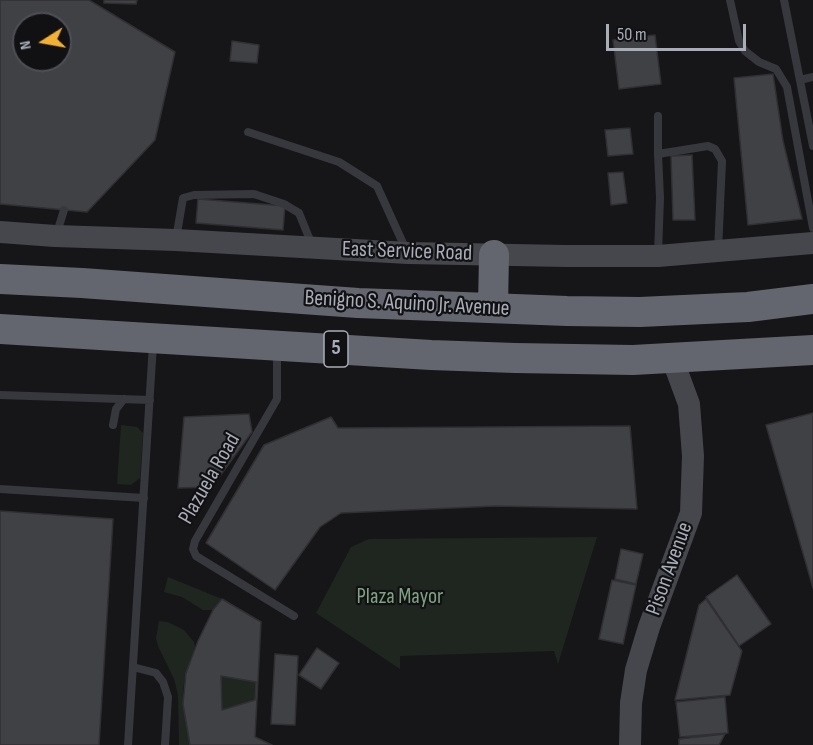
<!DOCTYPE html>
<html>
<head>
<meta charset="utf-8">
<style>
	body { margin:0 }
	#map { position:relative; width:813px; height:745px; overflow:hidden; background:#161618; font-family:"Sofia Sans Condensed",sans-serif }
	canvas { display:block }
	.north { position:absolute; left:12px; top:12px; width:60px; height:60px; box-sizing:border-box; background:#111113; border:2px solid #4d4f55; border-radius:50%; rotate:259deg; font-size:16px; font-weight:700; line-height:24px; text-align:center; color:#a8adb8 }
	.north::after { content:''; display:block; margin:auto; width:21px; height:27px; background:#f2b134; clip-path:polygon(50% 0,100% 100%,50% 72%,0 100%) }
	.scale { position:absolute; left:606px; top:24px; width:140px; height:27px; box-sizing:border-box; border:3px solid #a8adb8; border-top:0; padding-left:8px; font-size:18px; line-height:21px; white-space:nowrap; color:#a8adb8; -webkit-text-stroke:4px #111113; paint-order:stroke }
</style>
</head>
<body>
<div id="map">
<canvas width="813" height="745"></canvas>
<div class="north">N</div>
<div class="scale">50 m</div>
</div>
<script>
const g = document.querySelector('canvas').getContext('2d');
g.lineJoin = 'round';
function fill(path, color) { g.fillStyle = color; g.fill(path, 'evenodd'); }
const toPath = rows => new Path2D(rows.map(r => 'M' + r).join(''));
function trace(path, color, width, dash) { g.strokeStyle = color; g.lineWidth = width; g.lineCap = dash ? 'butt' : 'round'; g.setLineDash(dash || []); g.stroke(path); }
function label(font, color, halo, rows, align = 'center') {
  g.font = font + ' "Sofia Sans Condensed",sans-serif'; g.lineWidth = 4.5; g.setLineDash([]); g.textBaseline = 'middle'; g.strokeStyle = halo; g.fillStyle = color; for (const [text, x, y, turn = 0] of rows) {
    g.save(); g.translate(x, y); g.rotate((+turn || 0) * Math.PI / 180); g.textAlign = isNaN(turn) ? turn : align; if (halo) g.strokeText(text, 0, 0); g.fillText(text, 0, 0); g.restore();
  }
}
fill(toPath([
	[121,425,137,427,143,433,140,478,131,485,117,484],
	[597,537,558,664,554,651,400,656,400,669,316,613,351,547,369,539],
	[168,577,222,599,213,610,203,610,182,597,164,592],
	[159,621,168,622,184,630,194,642,195,647,186,673,183,689,183,704,190,745,179,745,178,695,174,679,158,646,156,638],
	[221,676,256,682,255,700,222,710]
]), '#1e261f');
const building = toPath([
	[0,0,89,0,175,52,155,140,87,212,0,204,0,0],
	[24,24,60,24,60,60,24,60,24,24],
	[104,0,137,0,136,4,104,3,104,0],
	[655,35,661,84,619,89,613,40,655,35],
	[232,41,259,45,257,63,230,61,232,41],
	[773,74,783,141,802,219,748,225,734,78,773,74],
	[630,128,633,154,608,156,605,130,630,128],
	[692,155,695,220,673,220,671,156,692,155],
	[623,172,627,203,611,205,608,173,623,172],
	[198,199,285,206,283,230,196,223,198,199],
	[813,413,813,588,766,425,813,413],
	[249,414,252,432,212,487,178,488,184,417,249,414],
	[331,417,338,428,630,426,637,509,496,506,341,513,320,527,275,590,206,543,264,445,331,417],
	[0,511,113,519,99,745,0,745,0,511],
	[621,549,643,554,636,584,615,579,621,549],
	[737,575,771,624,739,646,706,597,737,575],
	[612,580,636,585,623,644,599,639,612,580],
	[222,599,261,622,255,737,272,745,190,745,183,704,186,673,198,641,213,610,222,599],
	[221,676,256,682,255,700,222,710,221,676],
	[706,599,742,651,730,695,675,700,699,605,706,599],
	[317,648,339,663,321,689,299,675,317,648],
	[275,654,298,656,295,725,271,724,275,654],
	[725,697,728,733,680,737,676,702,725,697],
	[725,734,719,745,679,745,679,739,725,734]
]);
fill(building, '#404145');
trace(building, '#303034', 1.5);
trace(toPath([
	[730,0,739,41,745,51,759,62,776,69,787,87,813,228],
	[784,0,813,146],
	[800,80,813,77],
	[248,132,339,162,377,186,407,252],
	[658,154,658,116],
	[56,236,64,210],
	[176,239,183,198,194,195,254,194,284,204,299,213,312,245],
	[658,254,660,198,658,154,708,146,715,149,722,161,718,251],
	[277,352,277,399,195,541,193,549,196,556,294,616],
	[0,395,150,400],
	[113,425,116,409,124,399],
	[0,489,144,498],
	[133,667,156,673,163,682,168,697,165,745],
	[128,745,153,344]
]), '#37383d', 8);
trace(toPath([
	[0,232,55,236,176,240,408,253,566,256,658,256,813,243],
	[630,745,631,703,636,670,649,627,691,513,693,456,689,404,672,358]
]), '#45474d', 22);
trace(toPath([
	[0,279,82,283,358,303,567,311,640,312,748,307,813,299],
	[493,307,494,255],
	[0,329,431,355,515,358,633,360,813,350]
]), '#63666e', 30);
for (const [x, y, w] of [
	[336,349,24]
]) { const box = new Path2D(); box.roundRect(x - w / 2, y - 18, w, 36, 4.5); g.fillStyle = '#111113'; g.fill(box); trace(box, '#a8adb8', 1.5); }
label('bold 21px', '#a8adb8', null, [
	["5",336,349]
]);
label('22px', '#a8adb8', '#111113', [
	["East Service Road",407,252,2],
	["Benigno S. Aquino Jr. Avenue",407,304,3],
	["Plazuela Road",210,479,-60],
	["Pison Avenue",670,569,-70]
]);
label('22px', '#7fa381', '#111113', [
	["Plaza Mayor",400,597]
]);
</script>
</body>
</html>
